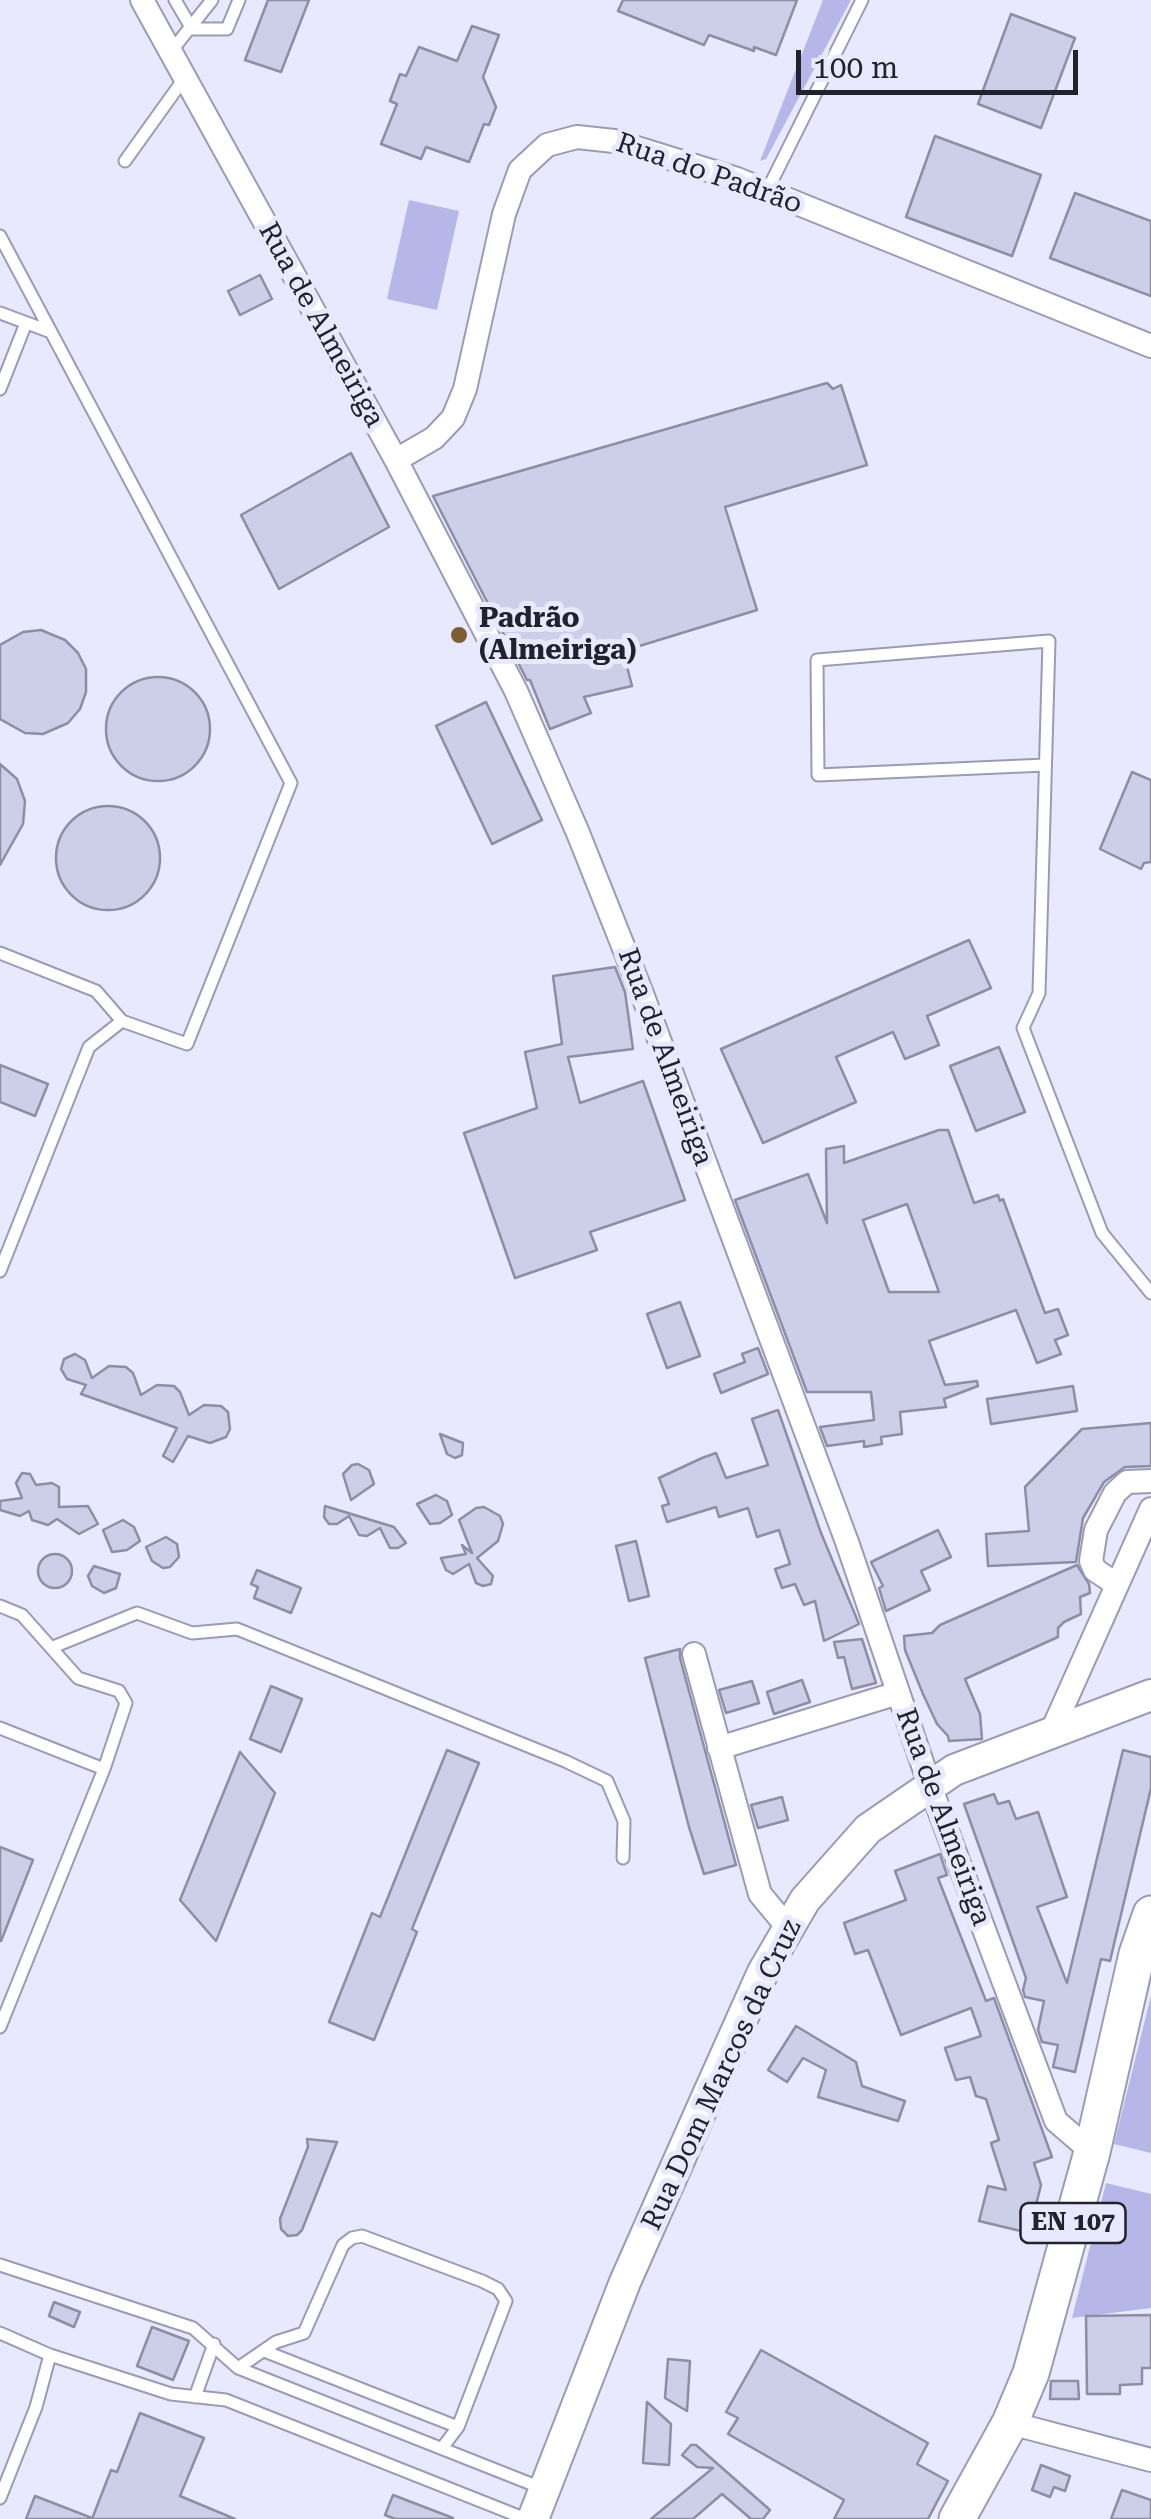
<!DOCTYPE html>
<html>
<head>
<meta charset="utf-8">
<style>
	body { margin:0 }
	#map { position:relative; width:1151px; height:2519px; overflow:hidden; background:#e8e9fe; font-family:"Roboto Serif",serif }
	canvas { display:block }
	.scale { position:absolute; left:796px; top:50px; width:282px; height:45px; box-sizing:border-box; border:5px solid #22222c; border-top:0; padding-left:12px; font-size:30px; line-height:35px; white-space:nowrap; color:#22222c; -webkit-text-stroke:8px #e8e9fe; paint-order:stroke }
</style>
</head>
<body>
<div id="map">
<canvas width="1151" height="2519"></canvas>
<div class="scale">100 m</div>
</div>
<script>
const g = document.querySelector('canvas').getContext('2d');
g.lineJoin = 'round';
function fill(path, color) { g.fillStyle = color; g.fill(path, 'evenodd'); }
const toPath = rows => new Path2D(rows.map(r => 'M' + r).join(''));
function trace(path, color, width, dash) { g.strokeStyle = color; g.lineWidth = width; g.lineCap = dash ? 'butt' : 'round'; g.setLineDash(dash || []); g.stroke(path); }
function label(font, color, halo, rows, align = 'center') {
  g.font = font + ' "Roboto Serif",serif'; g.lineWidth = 10; g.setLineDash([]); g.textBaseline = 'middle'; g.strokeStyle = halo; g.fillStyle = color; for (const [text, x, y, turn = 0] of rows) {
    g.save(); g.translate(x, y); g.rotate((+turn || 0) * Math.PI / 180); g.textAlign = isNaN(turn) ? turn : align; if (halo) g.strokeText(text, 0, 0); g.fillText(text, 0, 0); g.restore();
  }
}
fill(toPath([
	[823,0,851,0,766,159,760,161],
	[409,200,459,211,437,310,387,299],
	[1151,1996,1151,2153,1114,2144],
	[1106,2183,1151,2194,1151,2308,1072,2318]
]), '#b6b6e8');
const building = toPath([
	[268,0,309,0,281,72,245,60,268,0],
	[623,0,797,0,776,55,754,47,754,51,709,35,704,45,618,11,623,0],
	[1011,14,1075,38,1041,128,978,104,1011,14],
	[472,26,499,35,483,77,496,107,489,125,484,124,469,162,426,147,421,159,381,144,397,104,390,101,400,74,406,76,419,47,457,61,472,26],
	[935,136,1041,175,1012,256,906,217,935,136],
	[1075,193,1151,221,1151,296,1050,258,1075,193],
	[260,275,272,299,240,315,228,291,260,275],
	[827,383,833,389,841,385,867,465,725,507,757,610,623,651,632,686,584,697,591,713,550,729,530,680,527,680,433,496,827,383],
	[351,453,389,527,279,589,241,515,351,453],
	[41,630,65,640,78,653,86,669,86,692,80,709,68,723,43,734,25,733,0,719,0,645,23,632,41,630],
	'106 729a52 52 0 1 1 104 0a52 52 0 1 1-104 0Z',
	[486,702,542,820,492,844,436,726,486,702],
	[0,764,17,779,25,801,23,824,0,865,0,764],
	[1132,772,1151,780,1151,862,1144,863,1141,869,1100,849,1132,772],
	'56 858a52 52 0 1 1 104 0a52 52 0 1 1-104 0Z',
	[969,940,991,988,927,1016,939,1045,905,1059,893,1032,836,1057,856,1102,763,1143,721,1049,969,940],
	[615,967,625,992,633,1049,568,1057,580,1103,643,1081,685,1200,590,1232,597,1250,515,1278,464,1133,537,1108,525,1052,562,1044,553,976,615,967],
	[999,1047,1025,1112,976,1131,950,1066,999,1047],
	[0,1065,48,1084,35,1116,0,1102,0,1065],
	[939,1130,948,1130,974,1203,998,1195,1000,1201,1003,1199,1045,1313,1058,1309,1068,1335,1055,1340,1061,1354,1037,1363,1016,1310,929,1341,945,1385,977,1381,978,1386,944,1399,946,1407,900,1412,902,1434,881,1437,882,1444,864,1447,864,1441,827,1446,820,1427,874,1420,871,1392,807,1392,735,1200,808,1174,827,1223,826,1149,844,1146,844,1163,939,1130],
	[907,1204,939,1292,889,1292,863,1220,907,1204],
	[680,1302,700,1356,667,1368,647,1314,680,1302],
	[758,1348,768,1374,721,1393,714,1374,745,1362,742,1354,758,1348],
	[75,1354,85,1360,92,1378,109,1366,126,1367,133,1373,141,1395,157,1385,174,1386,180,1392,189,1415,204,1405,221,1406,228,1412,230,1429,226,1437,210,1443,188,1436,173,1462,163,1456,177,1428,81,1394,86,1385,67,1379,61,1369,64,1359,75,1354],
	[1073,1386,1077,1411,991,1424,987,1399,1073,1386],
	[778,1410,821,1533,859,1624,824,1641,815,1601,804,1605,795,1584,782,1588,775,1569,790,1564,779,1530,757,1537,748,1508,719,1517,716,1507,667,1522,662,1506,669,1504,659,1478,702,1458,716,1453,726,1478,768,1465,752,1419,778,1410],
	[1151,1423,1151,1466,1125,1467,1104,1482,1083,1518,1076,1562,988,1566,986,1534,1029,1531,1025,1487,1082,1429,1151,1423],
	[440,1434,463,1443,462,1455,455,1458,447,1454,440,1434],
	[358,1464,369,1470,374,1484,351,1500,343,1474,352,1465,358,1464],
	[22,1473,30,1474,36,1485,52,1483,59,1487,59,1507,88,1506,98,1524,79,1534,57,1519,48,1525,32,1520,29,1511,20,1516,0,1510,0,1501,22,1498,16,1483,22,1473],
	[436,1495,447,1501,452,1515,440,1523,430,1524,417,1504,436,1495],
	[325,1506,394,1527,406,1543,398,1548,390,1548,380,1528,367,1536,359,1535,349,1516,337,1524,329,1524,324,1517,325,1506],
	[484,1507,500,1516,503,1524,498,1541,477,1558,493,1576,491,1584,483,1586,476,1583,469,1564,453,1574,446,1570,441,1558,466,1554,462,1545,472,1553,459,1520,476,1508,484,1507],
	[123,1520,134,1527,140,1541,127,1550,112,1552,103,1530,123,1520],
	[938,1530,951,1557,921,1571,930,1590,886,1611,879,1588,883,1586,871,1562,938,1530],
	[166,1537,177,1544,179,1557,170,1567,163,1568,152,1561,146,1547,166,1537],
	[636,1541,649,1596,629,1601,616,1546,636,1541],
	'38 1571a17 17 0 1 1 34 0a17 17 0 1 1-34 0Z',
	[1077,1565,1089,1584,1090,1593,1080,1597,1081,1614,1064,1622,1058,1628,1058,1637,965,1679,980,1714,982,1739,949,1741,948,1736,937,1724,923,1694,905,1650,904,1636,932,1633,940,1625,1077,1565],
	[94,1566,120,1574,116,1588,104,1593,92,1586,88,1576,94,1566],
	[257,1570,301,1588,291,1613,254,1598,258,1587,251,1584,257,1570],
	[862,1639,876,1683,852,1689,844,1657,838,1658,834,1642,862,1639],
	[680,1649,680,1658,736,1865,704,1874,689,1827,645,1658,680,1649],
	[802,1680,810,1702,774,1714,767,1692,802,1680],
	[752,1681,759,1703,726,1713,719,1690,752,1681],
	[271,1686,302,1699,281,1752,250,1739,271,1686],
	[447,1750,479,1763,412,1929,417,1932,374,2040,329,2022,372,1913,380,1917,447,1750],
	[1123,1750,1151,1757,1151,1788,1110,1961,1101,1959,1075,2072,1053,2067,1058,2045,1042,2042,1038,2030,1044,2001,1025,1997,1023,1990,1026,1978,964,1804,994,1794,998,1804,1009,1801,1016,1819,1038,1812,1067,1897,1037,1907,1067,1983,1123,1750],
	[240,1752,275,1793,216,1941,180,1900,240,1752],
	[782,1797,788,1820,758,1828,751,1805,782,1797],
	[0,1847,33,1860,1,1941,0,1940,0,1847],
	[940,1854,947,1875,938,1878,986,2001,994,1998,1052,2157,1034,2163,1041,2185,1029,2233,979,2221,988,2186,1006,2190,991,2143,999,2140,986,2099,976,2096,970,2077,956,2080,945,2048,981,2036,971,2008,901,2035,868,1950,855,1954,844,1923,906,1900,895,1871,940,1854],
	[796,2026,856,2062,862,2086,905,2101,898,2121,818,2097,826,2070,803,2058,787,2082,768,2070,796,2026],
	[307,2139,337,2142,302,2230,297,2235,288,2236,281,2229,280,2219,308,2147,307,2139],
	[54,2302,80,2312,74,2327,49,2316,54,2302],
	[1151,2315,1151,2368,1142,2368,1142,2384,1120,2385,1120,2394,1087,2394,1086,2316,1151,2315],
	[152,2327,189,2341,173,2380,137,2366,152,2327],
	[761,2350,928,2443,917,2464,948,2481,928,2519,834,2519,844,2500,728,2434,738,2418,726,2412,761,2350],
	[668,2359,690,2361,687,2411,665,2398,668,2359],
	[1051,2381,1078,2381,1079,2399,1050,2399,1051,2381],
	[647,2402,671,2424,669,2465,643,2463,647,2402],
	[140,2413,204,2438,180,2496,235,2519,92,2519,111,2470,117,2472,140,2413],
	[691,2445,696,2445,770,2510,763,2519,751,2519,722,2494,693,2519,651,2519,713,2468,697,2467,682,2455,691,2445],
	[1041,2465,1070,2476,1065,2491,1054,2487,1050,2497,1032,2490,1041,2465],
	[1122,2490,1151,2500,1151,2519,1111,2519,1122,2490],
	[393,2495,453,2518,453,2519,395,2519,385,2515,393,2495],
	[35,2496,92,2518,91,2519,26,2519,35,2496]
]);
fill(building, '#cdcee8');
trace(building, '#8d8da5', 2.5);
const lane = toPath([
	[175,0,192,29,227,29,239,0],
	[169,54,212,0],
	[125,161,183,80],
	[767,191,862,0],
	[0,236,291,783,187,1044,122,1021,89,1047,0,1271],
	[0,313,51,332],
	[0,389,26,323],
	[1045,765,818,775,817,660,1049,641,1039,993,1023,1028,1102,1233,1151,1293],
	[0,953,96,991,122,1021],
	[0,1606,22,1615,78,1678,119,1691,126,1703,104,1769,0,2027],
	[53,1647,137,1613,192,1633,237,1629,565,1761,607,1781,624,1821,623,1858],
	[0,1728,104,1769],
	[0,2265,193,2328,238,2368,544,2489],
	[0,2333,50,2355,171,2394,226,2400,526,2519],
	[264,2351,458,2427],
	[238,2368,276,2342,304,2333,343,2245,352,2238,362,2236,482,2281,498,2289,506,2301,458,2427,442,2448],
	[195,2397,214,2344],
	[0,2498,36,2407,50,2355]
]);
const street = toPath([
	[142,0,396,460,516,691,578,833,641,991,847,1542,930,1786,1056,2121,1092,2152],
	[396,460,434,438,453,418,465,389,504,214,520,170,547,145,577,137,614,141,737,179,1151,346],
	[1116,1584,1095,1570,1091,1561,1096,1530,1115,1493,1127,1482,1151,1481],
	[694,1654,760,1894,789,1929],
	[1051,1733,1151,1509],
	[719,1748,898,1693],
	[1010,2423,1151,2460]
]);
const secondary = toPath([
	[533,2519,625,2282,707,2097,763,1972,805,1900,868,1829,954,1770,1151,1695]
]);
const primary = toPath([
	[957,2519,1010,2423,1031,2373,1092,2152,1137,1954,1151,1914]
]);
trace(lane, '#9b9bb4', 15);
trace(street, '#9b9bb4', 26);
trace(secondary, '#9b9bb4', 34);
trace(primary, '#9b9bb4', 39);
trace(lane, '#fff', 11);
trace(street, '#fff', 22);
trace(secondary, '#fff', 30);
trace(primary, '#fff', 35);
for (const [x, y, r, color] of [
	[459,635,10,"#7c5e32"]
]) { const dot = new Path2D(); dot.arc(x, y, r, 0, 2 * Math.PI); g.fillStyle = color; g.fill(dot); trace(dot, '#e8e9fe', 4); }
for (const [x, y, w] of [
	[1073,2223,105]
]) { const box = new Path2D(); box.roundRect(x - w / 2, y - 20, w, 40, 8); g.fillStyle = '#e8e9fe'; g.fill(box); trace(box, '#22222c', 2.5); }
label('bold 25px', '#22222c', null, [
	["EN 107",1073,2223]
]);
label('28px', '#22222c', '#e8e9fe', [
	["Rua do Padrão",709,174,19],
	["Rua de Almeiriga",321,325,61],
	["Rua de Almeiriga",665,1057,70],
	["Rua de Almeiriga",943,1817,70],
	["Rua Dom Marcos da Cruz",722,2075,-65]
]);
label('bold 28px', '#22222c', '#e8e9fe', [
	["Padrão",479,619],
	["(Almeiriga)",479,651]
], 'left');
</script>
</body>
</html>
